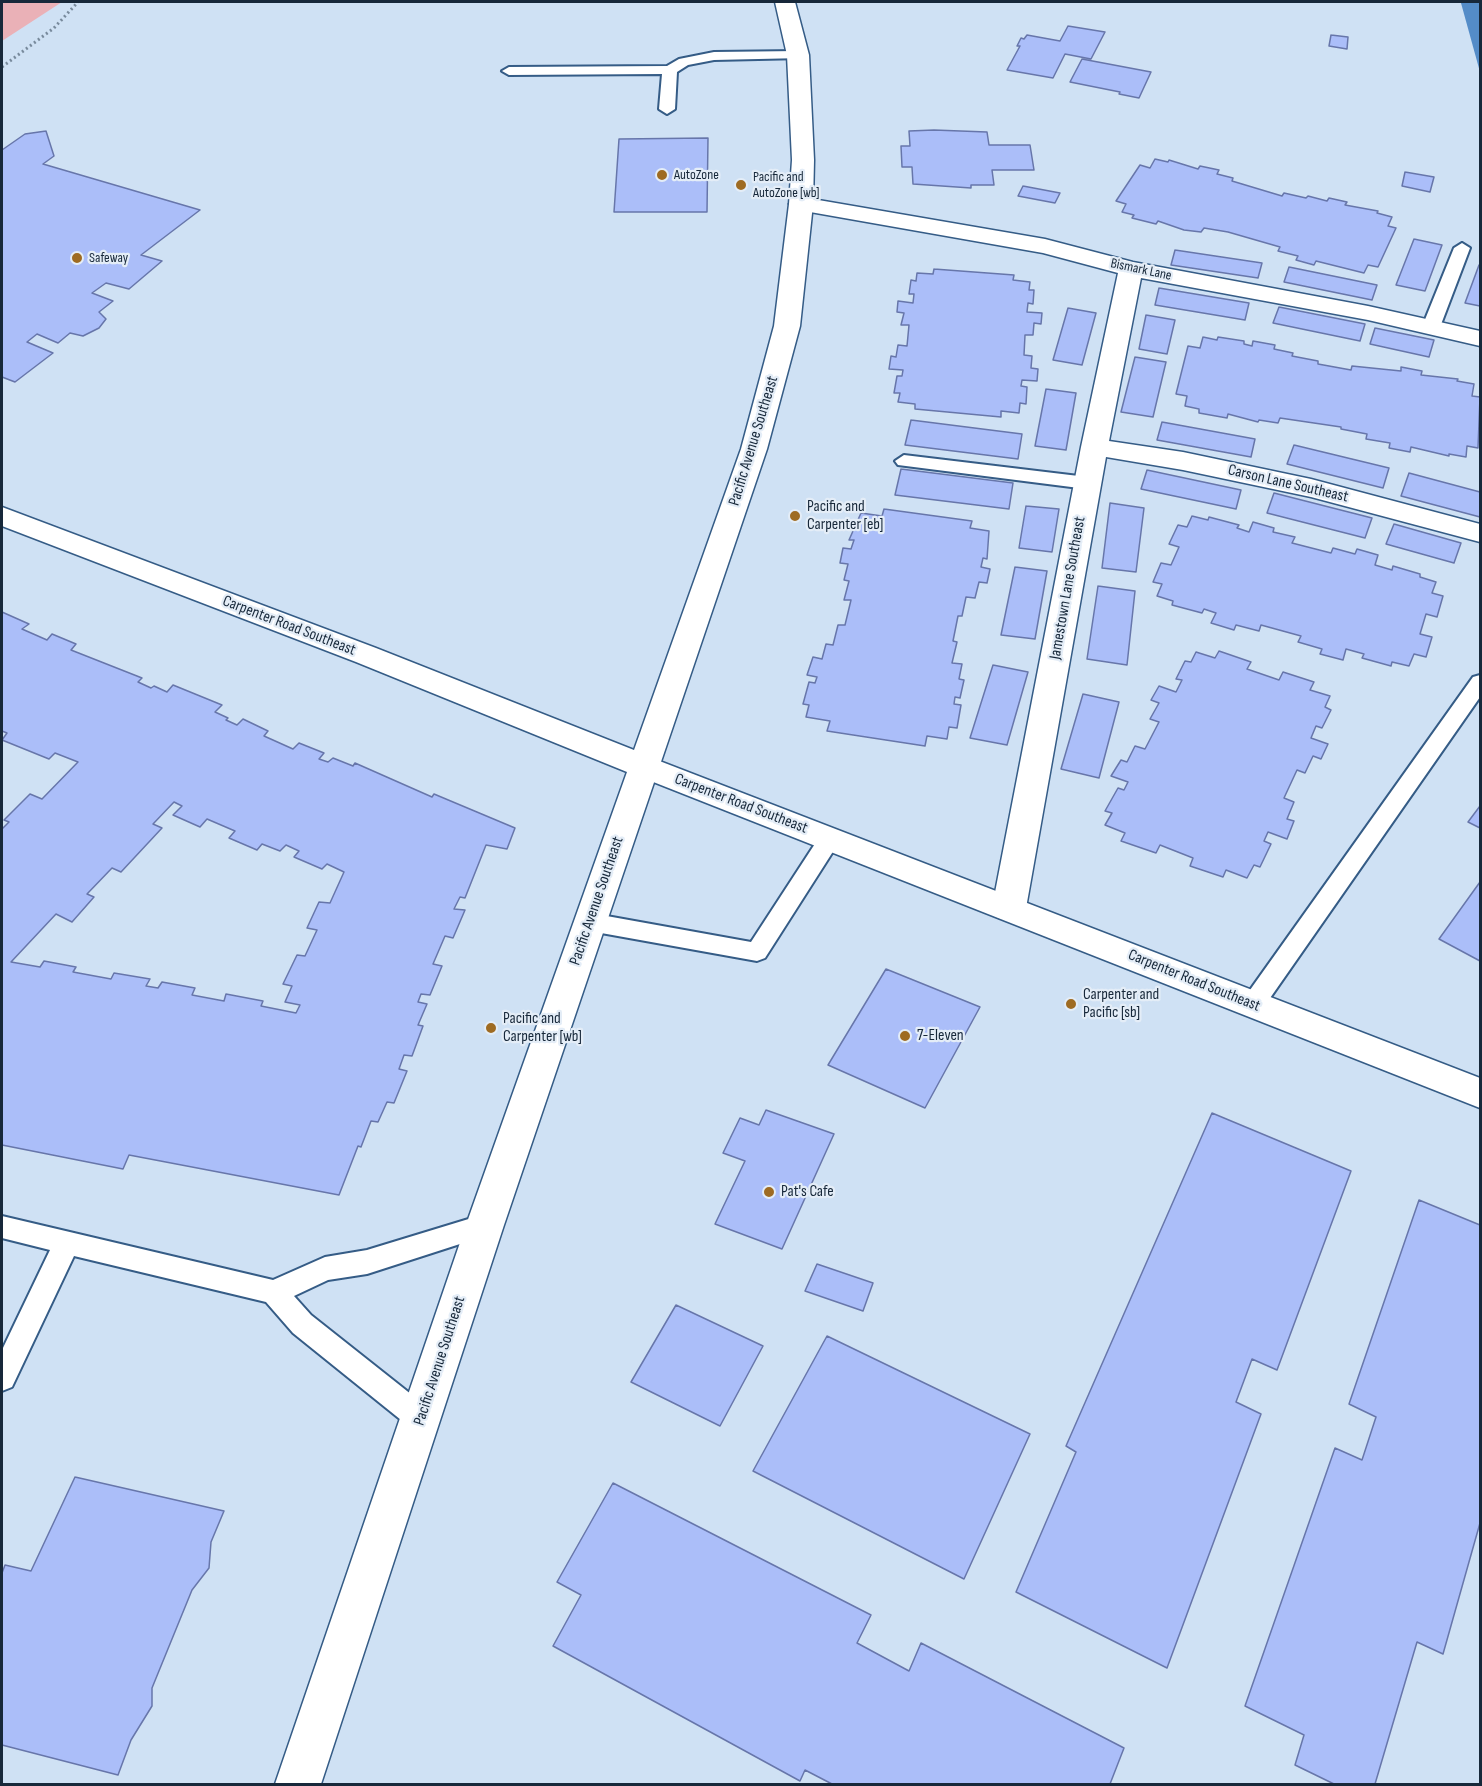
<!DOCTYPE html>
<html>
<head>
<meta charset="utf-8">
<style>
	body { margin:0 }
	#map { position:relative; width:1482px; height:1786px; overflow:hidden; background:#cfe1f4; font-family:"Sofia Sans Condensed",sans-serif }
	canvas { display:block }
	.frame { position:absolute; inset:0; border:3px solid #17283a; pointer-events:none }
</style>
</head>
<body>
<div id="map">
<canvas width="1482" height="1786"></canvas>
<div class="frame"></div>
</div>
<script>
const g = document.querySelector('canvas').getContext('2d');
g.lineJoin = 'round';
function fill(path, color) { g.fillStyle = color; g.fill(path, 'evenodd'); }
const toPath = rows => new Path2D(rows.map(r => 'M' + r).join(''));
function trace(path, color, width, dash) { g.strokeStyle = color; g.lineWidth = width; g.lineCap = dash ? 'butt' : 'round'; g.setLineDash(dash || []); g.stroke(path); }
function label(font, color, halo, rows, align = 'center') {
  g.font = font + ' "Sofia Sans Condensed",sans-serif'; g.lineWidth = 4.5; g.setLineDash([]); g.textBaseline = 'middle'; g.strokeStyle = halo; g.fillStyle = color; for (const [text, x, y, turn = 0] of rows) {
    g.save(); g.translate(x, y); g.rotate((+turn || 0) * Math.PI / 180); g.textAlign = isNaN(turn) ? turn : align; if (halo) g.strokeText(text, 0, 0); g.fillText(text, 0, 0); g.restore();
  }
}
fill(toPath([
	[2,2,62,2,2,41]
]), '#eab1b7');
fill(toPath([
	[1465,2,1480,2,1480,72,1461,3]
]), '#548cc8');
const building = toPath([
	[1068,26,1105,32,1091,59,1065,54,1053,78,1007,70,1020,46,1017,46,1021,38,1024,39,1027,35,1060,41,1068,26],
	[1331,35,1348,37,1347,49,1329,46,1331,35],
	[1082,59,1151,72,1139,98,1119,94,1120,92,1070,82,1082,59],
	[934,130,987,132,989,145,1030,145,1034,170,992,170,994,185,971,185,971,188,913,184,912,167,902,167,901,146,910,146,909,131,934,130],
	[46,131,54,156,43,164,200,210,141,255,162,261,129,289,106,283,92,293,113,301,99,312,106,319,99,328,83,336,70,333,58,343,37,334,27,342,53,353,15,382,2,377,2,150,25,134,46,131],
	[708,138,707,212,614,212,619,139,708,138],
	[1155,159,1168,162,1169,160,1198,169,1200,166,1219,170,1217,174,1233,178,1232,181,1282,196,1284,193,1306,198,1308,196,1327,201,1329,198,1347,202,1345,205,1378,211,1377,213,1392,217,1388,226,1396,228,1378,267,1368,265,1364,273,1316,261,1314,265,1296,260,1298,256,1278,251,1280,247,1228,232,1204,228,1201,232,1184,230,1158,221,1156,224,1132,218,1134,215,1122,212,1126,204,1116,201,1140,165,1150,168,1155,159],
	[1405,172,1434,177,1430,192,1402,186,1405,172],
	[1023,186,1060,193,1055,203,1018,196,1023,186],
	[1414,239,1442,245,1425,291,1396,285,1414,239],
	[1175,250,1262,263,1258,278,1171,265,1175,250],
	[1479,265,1480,265,1480,306,1465,303,1479,265],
	[1289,267,1377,285,1372,300,1284,282,1289,267],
	[934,269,1014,275,1013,280,1030,282,1029,290,1034,290,1033,304,1028,303,1027,312,1042,313,1041,324,1034,323,1033,335,1025,335,1024,355,1032,356,1031,368,1038,369,1037,381,1022,380,1021,386,1027,387,1026,404,1020,403,1019,413,1001,411,1001,417,915,409,915,404,898,402,900,393,894,393,897,376,902,376,903,370,889,369,891,356,896,357,898,345,907,346,909,325,901,325,904,313,897,312,898,301,913,303,914,294,909,294,911,280,916,281,917,273,933,274,934,269],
	[1159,288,1249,303,1245,320,1155,305,1159,288],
	[1279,307,1365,324,1360,341,1273,323,1279,307],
	[1068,308,1096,313,1082,365,1053,360,1068,308],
	[1146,315,1175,320,1167,354,1139,349,1146,315],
	[1375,328,1434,340,1429,357,1370,344,1375,328],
	[1203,337,1217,340,1218,337,1244,341,1244,344,1252,346,1253,341,1275,345,1274,349,1293,353,1292,356,1318,361,1318,364,1351,370,1352,366,1401,371,1401,367,1422,371,1421,375,1458,379,1457,381,1474,384,1472,396,1480,397,1478,448,1467,446,1466,457,1449,454,1449,456,1411,447,1410,452,1389,448,1390,443,1366,439,1367,434,1341,429,1341,427,1280,418,1278,423,1259,420,1258,422,1228,414,1227,418,1199,413,1199,409,1185,406,1187,396,1176,394,1188,346,1200,348,1203,337],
	[1135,357,1166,362,1153,417,1121,412,1135,357],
	[1046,389,1076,393,1066,450,1035,446,1046,389],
	[911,420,1022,434,1018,459,905,445,911,420],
	[1162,422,1255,439,1251,457,1157,440,1162,422],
	[1294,445,1389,468,1383,488,1287,464,1294,445],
	[901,469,1013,483,1009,509,895,495,901,469],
	[1147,470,1241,490,1236,509,1141,489,1147,470],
	[1409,473,1480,492,1480,517,1401,496,1409,473],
	[1274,493,1372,518,1365,538,1267,513,1274,493],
	[1110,503,1144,508,1136,572,1102,568,1110,503],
	[1026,506,1059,509,1052,552,1019,548,1026,506],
	[884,509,972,521,970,528,989,531,987,559,983,558,981,567,990,569,987,583,979,582,975,598,966,597,962,616,958,616,953,641,957,642,952,663,962,664,959,679,964,680,960,698,955,697,954,704,961,705,957,728,949,727,947,739,927,736,925,746,827,731,830,721,806,717,809,705,803,704,809,682,815,683,817,677,807,675,813,657,822,659,826,644,833,645,838,625,845,625,851,600,844,600,849,581,844,580,848,564,840,563,843,548,851,549,854,540,849,540,861,513,882,516,884,509],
	[1192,516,1208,520,1209,517,1239,525,1237,528,1249,532,1253,522,1274,528,1273,532,1295,537,1292,543,1331,553,1333,548,1355,554,1357,549,1378,555,1375,565,1392,570,1393,566,1420,574,1420,577,1436,582,1432,593,1443,596,1437,617,1426,614,1420,634,1432,637,1426,657,1414,654,1409,666,1392,662,1391,666,1362,658,1364,654,1346,649,1343,660,1320,654,1322,649,1298,642,1301,636,1261,625,1259,631,1236,625,1234,630,1211,623,1216,613,1204,609,1202,613,1172,605,1173,601,1157,596,1162,584,1153,582,1161,563,1171,565,1179,547,1169,544,1178,525,1187,527,1192,516],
	[1394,524,1461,543,1454,563,1386,544,1394,524],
	[1015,567,1047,571,1035,639,1001,635,1015,567],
	[1098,586,1135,591,1127,665,1087,659,1098,586],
	[2,612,29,624,22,629,47,640,52,634,76,644,71,650,142,678,138,682,151,688,154,686,167,692,173,685,222,705,215,712,228,718,226,720,237,725,243,719,268,731,264,736,293,749,299,743,324,753,319,759,328,762,333,758,353,766,355,763,432,797,434,794,515,828,507,849,486,845,465,898,460,897,454,909,465,910,453,938,445,936,433,964,442,966,430,995,421,994,418,1002,427,1004,418,1025,423,1026,412,1056,404,1055,399,1069,407,1071,394,1103,387,1102,378,1122,371,1121,361,1147,358,1146,339,1195,129,1155,123,1169,2,1145,2,829,9,822,4,820,30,794,42,799,78,762,55,753,49,759,2,740,7,733,2,731,2,612],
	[174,802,182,806,173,815,200,827,207,819,235,831,229,838,257,850,262,844,280,851,286,845,299,851,294,857,322,869,327,864,344,872,330,903,319,902,307,928,317,930,305,956,297,955,283,984,292,986,285,1002,300,1005,296,1013,261,1006,263,1001,226,994,224,1001,192,995,195,988,162,982,158,988,146,986,150,979,114,973,111,979,73,972,76,967,44,961,40,967,11,962,56,914,72,922,94,897,87,894,112,868,121,872,162,828,153,824,174,802],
	[1219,651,1251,662,1247,669,1279,680,1283,672,1314,682,1310,690,1330,696,1325,707,1331,710,1322,728,1316,726,1311,738,1328,744,1321,759,1313,756,1305,773,1297,770,1284,798,1294,802,1287,819,1294,821,1287,839,1268,832,1264,841,1271,844,1260,867,1254,865,1247,878,1226,870,1223,877,1190,866,1193,858,1160,845,1156,853,1121,841,1125,833,1105,825,1112,813,1105,811,1118,788,1124,790,1128,782,1111,776,1121,760,1127,762,1135,746,1145,749,1159,722,1150,719,1159,703,1151,700,1159,686,1176,692,1182,680,1176,679,1185,661,1191,662,1196,652,1215,658,1219,651],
	[993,665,1028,672,1007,745,970,738,993,665],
	[1083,694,1119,702,1099,778,1061,769,1083,694],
	[1480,806,1480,828,1468,822,1480,806],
	[1480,882,1480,961,1439,939,1480,882],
	[886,969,980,1007,925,1108,828,1065,886,969],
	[766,1110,834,1134,782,1249,715,1224,745,1161,723,1153,740,1118,759,1125,766,1110],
	[1212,1113,1351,1171,1277,1370,1252,1359,1236,1402,1261,1414,1167,1668,1016,1592,1076,1452,1066,1446,1212,1113],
	[1419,1200,1480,1225,1480,1523,1443,1654,1417,1642,1375,1784,1334,1784,1295,1765,1304,1735,1245,1706,1335,1448,1362,1460,1376,1417,1349,1404,1419,1200],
	[817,1264,873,1283,863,1311,805,1291,817,1264],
	[676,1305,763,1346,720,1426,631,1382,676,1305],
	[827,1336,1030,1434,964,1579,753,1471,827,1336],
	[75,1477,224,1511,211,1542,209,1568,192,1590,152,1688,152,1706,131,1740,118,1775,2,1745,2,1573,5,1565,31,1571,75,1477],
	[613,1483,871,1615,857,1643,909,1671,921,1643,1124,1748,1110,1784,832,1784,805,1770,800,1781,553,1646,581,1595,557,1582,613,1483]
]);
fill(building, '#abbef9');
trace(building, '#6776aa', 1.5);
const service = toPath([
	[798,51,805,55,803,58,714,60,688,65,677,72,675,109,667,114,659,109,662,74,509,75,502,71,509,67,667,66,679,59,714,52,798,51],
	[1462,243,1470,248,1440,327,1437,331,1425,331,1422,327,1454,248,1462,243],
	[904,455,1087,477,1096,483,1087,489,898,465,895,461,904,455],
	[1480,675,1480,697,1261,1011,1253,1014,1245,1011,1241,1004,1245,997,1473,677,1480,675],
	[830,831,838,833,841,839,765,958,757,961,590,931,582,928,579,922,582,916,590,913,751,942,822,833,830,831],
	[485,1214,494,1217,498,1225,494,1233,367,1274,328,1280,294,1296,311,1315,431,1410,435,1419,431,1428,421,1432,411,1428,293,1333,266,1302,74,1256,12,1387,2,1391,2,1350,50,1250,2,1238,2,1216,273,1280,325,1257,367,1250,485,1214]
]);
const minor = toPath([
	[801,197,1045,239,1133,262,1368,306,1480,331,1480,346,1368,320,1141,278,1109,441,1183,452,1311,479,1480,524,1480,542,1311,497,1183,470,1106,457,1026,908,1021,917,1009,921,997,917,992,908,1081,447,1118,273,1043,253,793,209,789,204,793,199,801,197]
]);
const tertiary = toPath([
	[644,755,1480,1078,1480,1108,633,774,628,766,633,758,644,755]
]);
const secondary = toPath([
	[775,2,795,2,809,55,814,160,813,204,800,326,767,449,504,1225,321,1784,275,1784,466,1225,627,772,356,662,2,526,2,507,376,648,634,750,741,449,774,326,789,204,792,160,787,55,775,2]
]);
trace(service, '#355c86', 4);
trace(minor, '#355c86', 3);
trace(tertiary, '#355c86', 3);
trace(secondary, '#355c86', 3);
trace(toPath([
	[2,67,54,28,78,2]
]), '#788a9c', 3, [2, 3]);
fill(service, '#fff');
fill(minor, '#fff');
fill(tertiary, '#fff');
fill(secondary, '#fff');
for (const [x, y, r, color] of [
	[662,175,6,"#9e6b22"],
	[741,185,6,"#9e6b22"],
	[77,258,6,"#9e6b22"],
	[795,516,6,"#9e6b22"],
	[1071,1004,6,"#9e6b22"],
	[491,1028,6,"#9e6b22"],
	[905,1036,6,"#9e6b22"],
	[769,1192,6,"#9e6b22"]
]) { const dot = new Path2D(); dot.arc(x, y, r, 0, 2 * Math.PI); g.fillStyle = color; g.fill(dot); trace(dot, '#e4edf7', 2); }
label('14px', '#17283a', '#e4edf7', [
	["AutoZone",674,175],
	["Pacific and",753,177],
	["AutoZone [wb]",753,193],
	["Safeway",89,258]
], 'left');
label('14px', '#17283a', '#e4edf7', [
	["Bismark Lane",1141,270,12]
]);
label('16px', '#17283a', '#e4edf7', [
	["Pacific Avenue Southeast",754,441,-73],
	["Carson Lane Southeast",1288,484,13],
	["Jamestown Lane Southeast",1068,588,-80],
	["Carpenter Road Southeast",289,626,21],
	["Carpenter Road Southeast",741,804,21],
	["Pacific Avenue Southeast",597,901,-71],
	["Carpenter Road Southeast",1194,981,22],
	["Pacific Avenue Southeast",440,1361,-72]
]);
label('16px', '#17283a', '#e4edf7', [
	["Pacific and",807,507],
	["Carpenter [eb]",807,525],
	["Carpenter and",1083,995],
	["Pacific [sb]",1083,1013],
	["Pacific and",503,1019],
	["Carpenter [wb]",503,1037],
	["7-Eleven",917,1036],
	["Pat's Cafe",781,1192]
], 'left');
</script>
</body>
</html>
